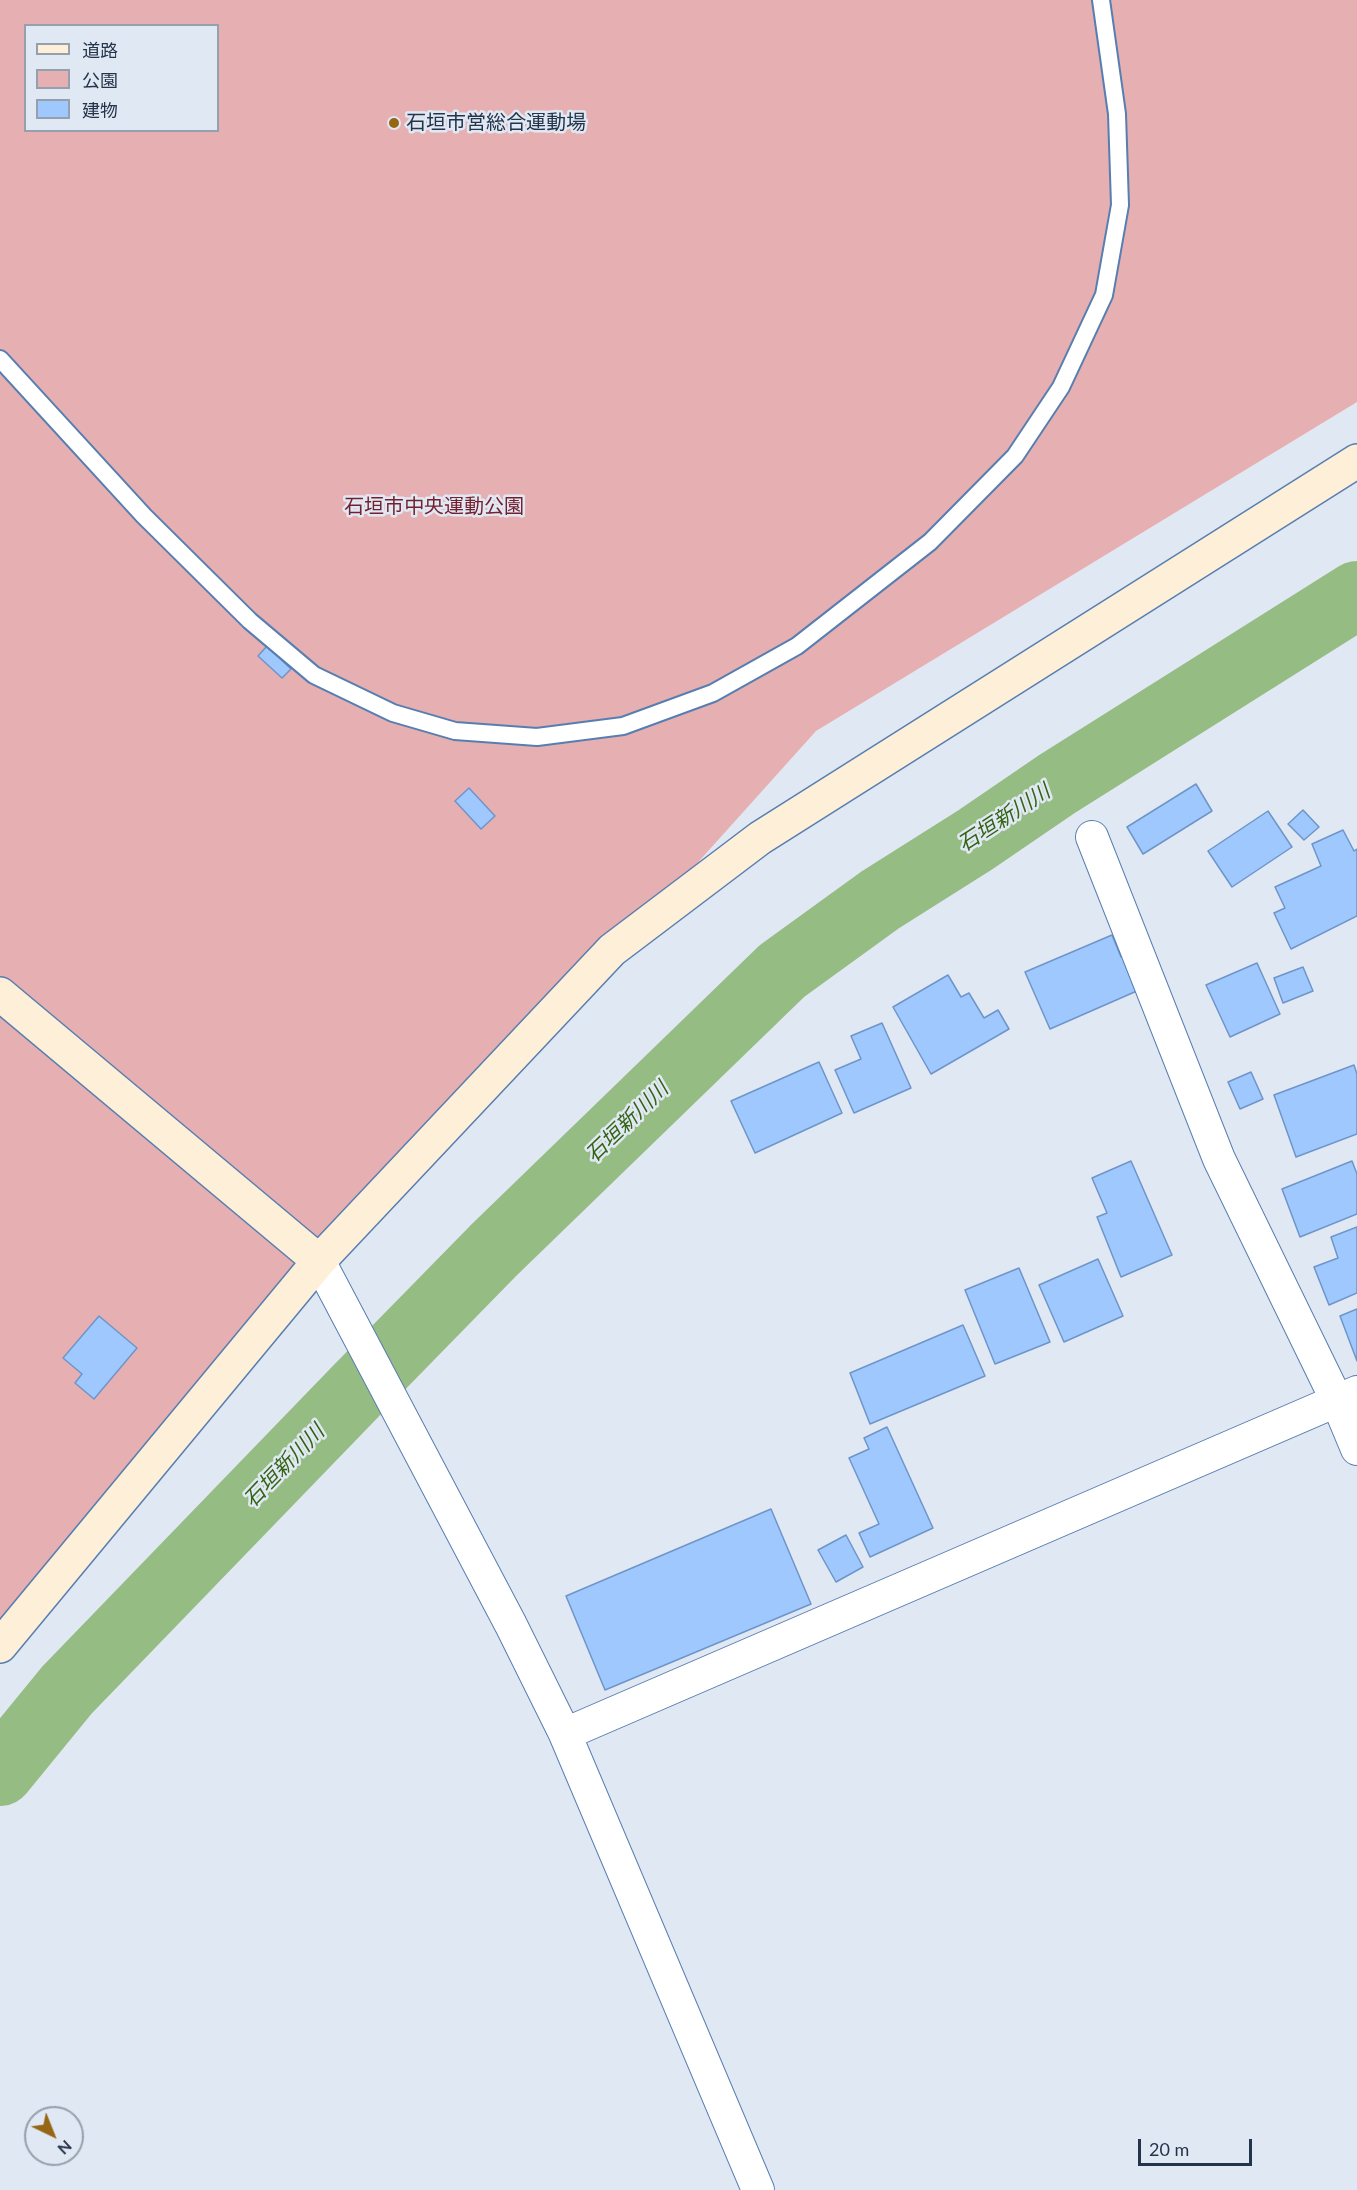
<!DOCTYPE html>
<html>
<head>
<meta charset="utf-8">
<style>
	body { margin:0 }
	#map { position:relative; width:1357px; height:2190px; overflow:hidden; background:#e0e8f3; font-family:Lato,"Noto Sans JP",sans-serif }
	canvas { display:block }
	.legend { position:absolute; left:24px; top:24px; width:195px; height:108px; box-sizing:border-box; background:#e0e8f3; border:2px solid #95a0af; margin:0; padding:8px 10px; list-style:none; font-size:18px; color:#24344a }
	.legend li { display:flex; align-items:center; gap:12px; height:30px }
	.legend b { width:30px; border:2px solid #95a0af }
	.north { position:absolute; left:24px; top:2106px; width:60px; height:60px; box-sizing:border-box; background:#e0e8f3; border:2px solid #95a0af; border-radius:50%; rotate:137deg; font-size:16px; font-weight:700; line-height:24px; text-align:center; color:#24344a }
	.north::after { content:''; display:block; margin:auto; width:21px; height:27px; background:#956715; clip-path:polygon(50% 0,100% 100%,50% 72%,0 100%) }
	.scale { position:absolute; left:1138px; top:2139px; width:114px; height:27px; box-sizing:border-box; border:3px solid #24344a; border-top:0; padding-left:8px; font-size:18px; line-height:21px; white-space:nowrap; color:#24344a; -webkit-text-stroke:4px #e0e8f3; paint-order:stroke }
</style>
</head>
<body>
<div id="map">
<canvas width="1357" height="2190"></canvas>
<ul class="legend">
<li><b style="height:8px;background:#feefd8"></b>道路</li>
<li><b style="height:16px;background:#e6afb1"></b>公園</li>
<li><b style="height:16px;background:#9fc8fe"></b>建物</li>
</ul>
<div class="north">N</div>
<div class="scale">20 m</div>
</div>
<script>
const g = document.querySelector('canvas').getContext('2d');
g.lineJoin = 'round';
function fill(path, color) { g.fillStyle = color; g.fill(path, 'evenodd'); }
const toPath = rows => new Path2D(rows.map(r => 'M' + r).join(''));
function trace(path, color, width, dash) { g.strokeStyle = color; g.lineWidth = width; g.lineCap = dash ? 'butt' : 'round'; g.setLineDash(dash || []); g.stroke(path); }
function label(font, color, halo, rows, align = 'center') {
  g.font = font + ' Lato,"Noto Sans JP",sans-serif'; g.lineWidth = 5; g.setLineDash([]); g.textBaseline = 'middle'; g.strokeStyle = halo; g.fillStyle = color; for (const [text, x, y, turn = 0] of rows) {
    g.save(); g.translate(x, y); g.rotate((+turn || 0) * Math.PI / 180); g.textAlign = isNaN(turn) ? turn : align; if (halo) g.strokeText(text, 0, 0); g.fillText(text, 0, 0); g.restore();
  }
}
fill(toPath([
	[0,0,1357,0,1357,402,816,731,0,1639],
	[26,26,218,26,218,130,26,130]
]), '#e6afb1');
trace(toPath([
	[0,1772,67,1690,357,1390,494,1250,782,971,880,900,975,840,1057,784,1357,595]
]), '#95bc83', 68);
const building = toPath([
	[267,646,291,669,282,678,258,656,267,646],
	[1196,784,1212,811,1143,854,1127,827,1196,784],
	[469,788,495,816,481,829,455,801,469,788],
	[1303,810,1319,827,1304,840,1288,824,1303,810],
	[1268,811,1292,847,1232,887,1208,851,1268,811],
	[1343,830,1354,851,1357,849,1357,916,1291,949,1274,913,1285,908,1275,887,1321,866,1312,844,1343,830],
	[1112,935,1121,957,1132,953,1146,987,1050,1029,1025,972,1112,935],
	[1257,963,1280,1014,1230,1037,1206,985,1257,963],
	[1303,967,1313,991,1283,1003,1274,978,1303,967],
	[948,975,961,997,969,993,984,1018,998,1010,1009,1029,931,1074,893,1007,948,975],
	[882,1023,911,1088,854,1113,835,1070,861,1059,851,1036,882,1023],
	[819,1062,842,1113,755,1153,731,1101,819,1062],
	[1354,1065,1357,1074,1357,1134,1296,1157,1274,1095,1354,1065],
	[1251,1072,1263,1099,1240,1109,1228,1082,1251,1072],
	[1131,1161,1172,1255,1121,1277,1097,1217,1107,1213,1092,1178,1131,1161],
	[1352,1161,1357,1174,1357,1214,1300,1237,1282,1189,1352,1161],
	[1357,1227,1357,1293,1329,1305,1314,1267,1338,1258,1331,1237,1357,1227],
	[1098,1259,1123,1316,1064,1342,1039,1285,1098,1259],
	[1019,1268,1050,1342,995,1364,965,1290,1019,1268],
	[1357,1309,1357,1361,1340,1316,1357,1309],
	[99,1316,137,1348,94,1399,75,1383,82,1374,63,1358,99,1316],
	[963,1325,985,1376,870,1424,850,1373,963,1325],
	[887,1427,933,1528,870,1557,859,1533,879,1524,849,1458,869,1449,864,1438,887,1427],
	[771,1509,811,1604,605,1690,566,1596,771,1509],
	[846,1535,863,1567,836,1582,818,1550,846,1535]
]);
fill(building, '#9fc8fe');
trace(building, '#6e95c9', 1.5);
const lane = toPath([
	[0,359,144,516,250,621,314,675,393,713,455,731,537,737,623,726,713,693,797,646,930,542,1015,456,1061,387,1104,295,1120,205,1117,114,1101,0]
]);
const street = toPath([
	[1092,837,1219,1159,1337,1401,1357,1449],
	[319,1261,511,1625,565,1734,758,2190],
	[565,1734,1357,1392]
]);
const secondary = toPath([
	[0,994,319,1261],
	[0,1646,319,1261,612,950,760,838,1357,461]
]);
trace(lane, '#577eb0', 20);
trace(street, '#577eb0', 34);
trace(secondary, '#577eb0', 36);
trace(lane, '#fff', 16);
trace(street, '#fff', 32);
trace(secondary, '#feefd8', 33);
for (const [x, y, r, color] of [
	[394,123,6,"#956715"]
]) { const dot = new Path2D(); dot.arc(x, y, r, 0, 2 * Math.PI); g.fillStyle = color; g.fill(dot); trace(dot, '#e0e8f3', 2); }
label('20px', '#24344a', '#e0e8f3', [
	["石垣市営総合運動場",406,123]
], 'left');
label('20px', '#751f2d', '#e0e8f3', [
	["石垣市中央運動公園",434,507]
]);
label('italic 21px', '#336313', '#e0e8f3', [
	["石垣新川川",1004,818,-33],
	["石垣新川川",627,1122,-44],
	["石垣新川川",284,1466,-46]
]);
</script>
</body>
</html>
